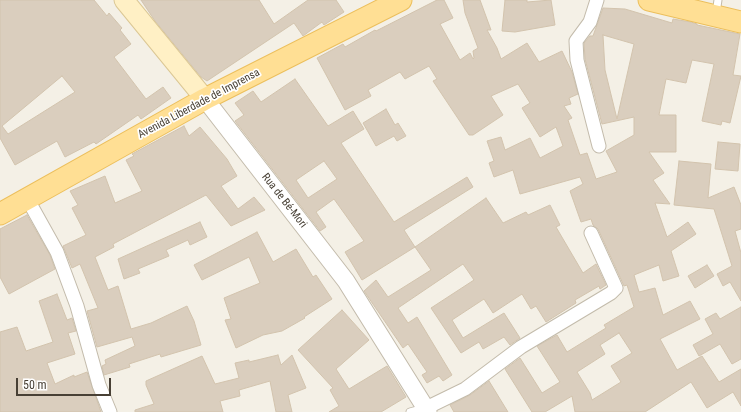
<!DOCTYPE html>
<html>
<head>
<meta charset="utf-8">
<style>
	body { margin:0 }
	#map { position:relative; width:741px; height:412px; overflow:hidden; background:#f4f0e6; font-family:"Roboto Condensed",sans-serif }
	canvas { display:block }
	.scale { position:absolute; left:16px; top:378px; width:95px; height:18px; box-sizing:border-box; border:2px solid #484035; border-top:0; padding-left:5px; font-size:12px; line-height:14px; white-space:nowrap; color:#484035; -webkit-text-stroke:3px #fff; paint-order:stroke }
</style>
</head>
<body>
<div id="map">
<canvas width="741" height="412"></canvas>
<div class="scale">50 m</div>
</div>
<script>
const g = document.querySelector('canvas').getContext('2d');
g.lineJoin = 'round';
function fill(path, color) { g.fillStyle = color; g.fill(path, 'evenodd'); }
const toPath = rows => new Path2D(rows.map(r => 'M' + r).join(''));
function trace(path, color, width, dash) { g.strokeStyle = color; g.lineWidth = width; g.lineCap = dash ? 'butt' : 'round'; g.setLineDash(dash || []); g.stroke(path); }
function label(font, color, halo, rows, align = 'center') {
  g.font = font + ' "Roboto Condensed",sans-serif'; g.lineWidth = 3.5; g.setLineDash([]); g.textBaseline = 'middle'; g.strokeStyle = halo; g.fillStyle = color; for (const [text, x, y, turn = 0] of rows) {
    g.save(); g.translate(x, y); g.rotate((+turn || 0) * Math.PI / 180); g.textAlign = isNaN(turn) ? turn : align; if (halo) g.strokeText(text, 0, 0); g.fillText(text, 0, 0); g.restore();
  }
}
const building = toPath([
	[0,0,94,0,107,16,109,13,122,28,120,30,131,44,114,57,146,99,163,87,171,98,141,119,138,115,96,144,94,142,65,157,57,141,15,165,0,138,0,0],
	[62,76,75,92,8,134,2,126,62,76],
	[141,0,259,0,274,24,308,0,336,0,344,12,324,25,322,22,303,36,294,23,207,81,201,77,155,21,141,0],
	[437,0,444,0,453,18,440,24,460,60,470,53,473,59,474,58,473,51,478,48,465,13,463,0,480,0,491,30,487,30,497,48,501,59,527,43,539,62,562,51,572,72,578,94,569,98,571,104,564,106,572,118,568,120,580,155,587,153,596,179,617,172,606,151,634,135,634,117,602,124,585,59,584,43,590,36,593,36,603,8,625,9,672,23,673,19,691,22,697,24,697,25,740,34,733,75,741,76,730,123,722,121,721,125,702,121,714,64,692,60,686,83,666,79,659,115,676,115,676,152,649,152,664,173,653,180,670,204,655,203,667,237,688,222,696,234,671,251,679,276,663,281,659,265,634,275,639,292,655,288,663,315,690,301,700,319,660,339,677,370,702,356,719,382,741,369,741,406,733,392,707,408,691,382,645,412,575,412,572,396,545,412,532,412,505,369,520,358,542,393,560,382,537,346,557,335,567,352,606,328,604,325,634,307,627,285,624,286,598,229,593,225,591,219,581,222,570,191,583,184,580,177,520,194,513,170,494,177,489,163,494,161,487,141,501,137,505,150,530,138,540,158,563,146,556,127,540,137,522,108,530,103,518,84,491,96,503,115,473,135,469,135,433,81,437,79,429,66,405,79,400,72,368,90,371,96,345,110,317,58,343,44,345,47,375,30,376,31,437,0],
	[603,35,634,44,617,119,605,70,603,35],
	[619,333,632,353,611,366,621,382,592,400,590,393,577,372,605,354,600,345,619,333],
	[505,0,527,0,527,2,551,0,555,25,515,32,502,31,505,0],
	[295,79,328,126,353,111,364,129,341,143,394,222,467,177,473,187,404,230,415,247,362,280,345,252,364,241,334,199,316,212,326,227,320,231,235,121,244,115,235,103,253,91,261,102,295,79],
	[324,161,337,179,308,198,296,180,324,161],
	[386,109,395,125,398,123,406,136,397,141,394,136,376,146,363,123,386,109],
	[184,126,189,136,200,127,227,159,237,176,221,186,238,209,254,197,265,210,231,226,206,195,113,244,114,247,95,257,108,290,118,286,131,329,151,323,187,306,194,321,201,345,161,357,160,354,129,364,130,367,104,375,102,366,106,364,105,360,135,346,132,337,97,347,87,311,98,308,80,264,72,268,63,246,86,235,72,208,78,205,70,191,105,176,115,203,142,191,126,160,134,156,132,154,184,126],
	[718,142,740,144,738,171,715,169,718,142],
	[679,161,711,164,708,198,734,187,741,205,741,229,735,231,741,253,741,301,730,282,723,286,717,274,732,266,714,209,674,205,679,161],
	[486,198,503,223,526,212,528,215,550,205,560,225,556,227,583,273,596,264,606,285,600,289,599,286,575,300,576,303,546,322,536,306,531,309,522,294,493,313,484,299,452,320,463,338,504,313,520,338,510,345,504,337,483,349,479,342,461,353,431,308,474,280,463,264,398,308,408,323,417,317,452,375,443,381,439,376,427,383,422,375,427,372,408,344,403,348,364,291,376,280,388,297,431,270,415,247,486,198],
	[27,215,50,255,55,269,9,294,0,277,0,229,27,215],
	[200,222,207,237,190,245,188,240,166,250,169,256,138,269,140,273,124,279,118,259,200,222],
	[257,232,273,262,296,249,313,277,316,275,332,299,304,317,305,318,282,331,263,335,236,348,225,320,231,319,224,298,260,283,249,257,202,280,194,265,257,232],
	[707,265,714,276,695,288,688,276,707,265],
	[57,294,67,320,72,318,76,331,68,333,75,354,47,363,55,384,74,375,74,377,87,372,101,412,0,412,0,332,17,327,26,351,53,342,39,301,57,294],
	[741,307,741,359,732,364,720,344,699,356,693,345,713,334,705,319,716,313,720,319,741,307],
	[342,310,369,340,336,369,349,389,387,366,406,397,381,412,329,412,339,406,330,390,333,388,298,350,342,310],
	[278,355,281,365,292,355,306,388,288,395,292,412,276,412,270,381,239,390,240,396,220,401,223,412,135,412,135,410,154,404,146,385,146,381,202,356,215,384,239,378,235,363,249,360,249,362,278,355],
	[489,381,508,412,454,412,450,405,470,395,489,381]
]);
fill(building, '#dacebe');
trace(building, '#d2c3ad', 1);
const service = toPath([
	[716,13,718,0],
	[410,412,425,408]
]);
const minor = toPath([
	[597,0,590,22,576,41,577,60,599,146],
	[28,200,57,252,77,306,99,385,110,412],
	[426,408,465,389,521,347,611,293,616,288,591,233]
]);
const tertiary = toPath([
	[205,99,346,281,428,412]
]);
const secondary = toPath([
	[124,0,205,99]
]);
const primary = toPath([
	[649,0,741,22],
	[0,214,205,99,401,0]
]);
trace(service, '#c3bbab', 9);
trace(minor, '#c3bbab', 15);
trace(tertiary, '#c3bbab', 19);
trace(secondary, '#dbc794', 21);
trace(primary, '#ecbf5c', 23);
trace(service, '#fff', 7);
trace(minor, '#fff', 13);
trace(tertiary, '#fff', 17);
trace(secondary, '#fff0c5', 19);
trace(primary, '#ffdf94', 21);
label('11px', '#484035', '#fff', [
	["Avenida Liberdade de Imprensa",199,104,-28],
	["Rua de Bé-Mori",284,201,52]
]);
</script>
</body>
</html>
